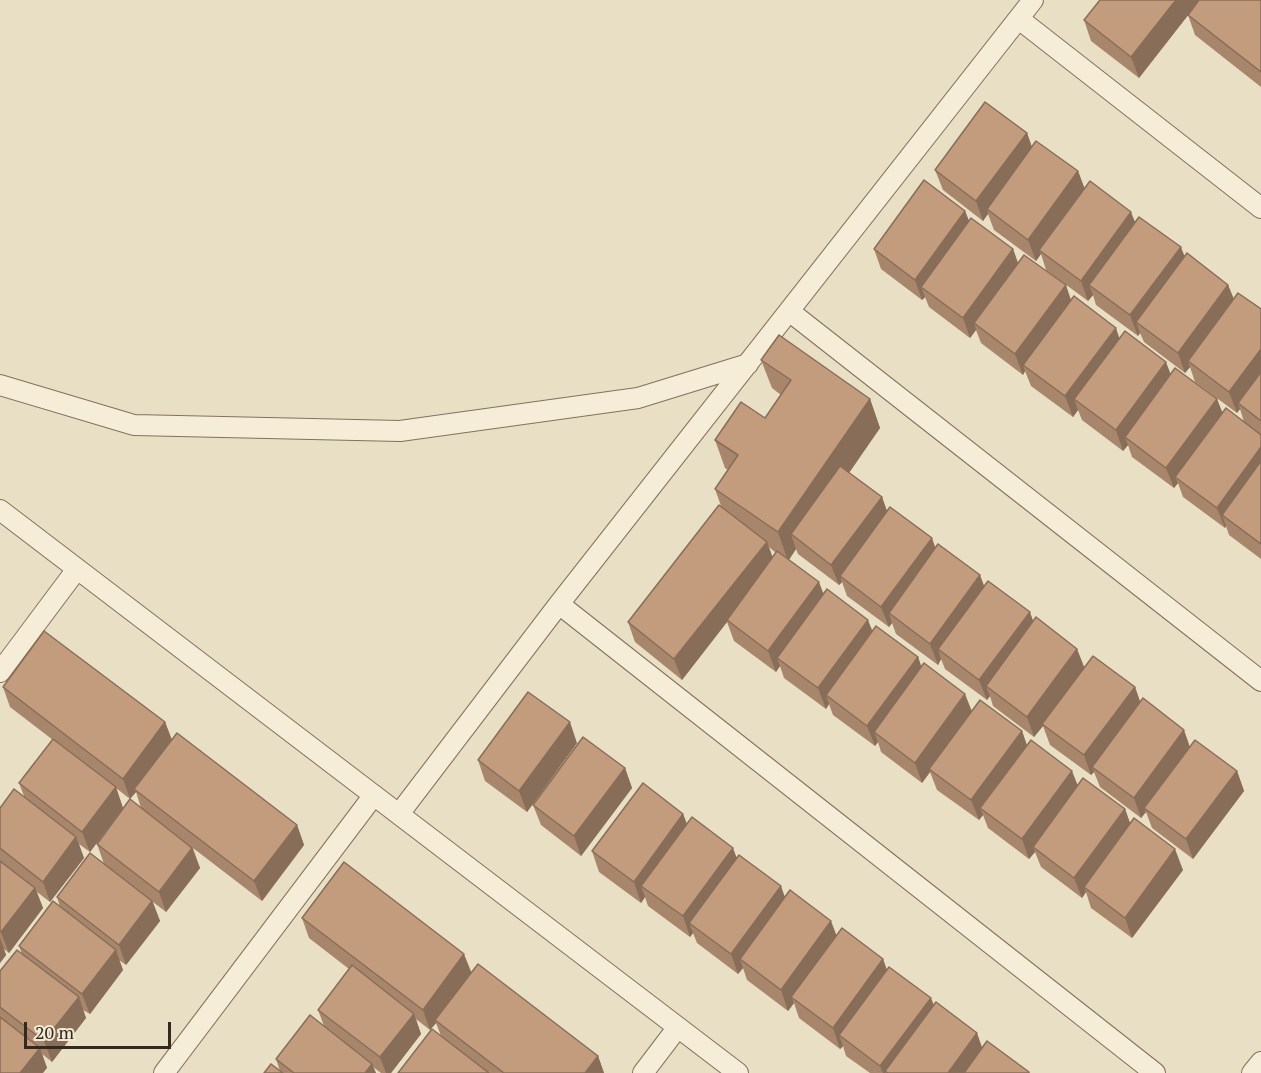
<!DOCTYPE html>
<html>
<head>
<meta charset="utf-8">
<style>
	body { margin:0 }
	#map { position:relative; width:1261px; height:1073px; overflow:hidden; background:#e9dfc5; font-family:"PT Serif",serif }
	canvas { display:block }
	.scale { position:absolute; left:24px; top:1022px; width:147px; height:27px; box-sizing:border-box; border:3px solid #34291f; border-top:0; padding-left:8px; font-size:18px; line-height:21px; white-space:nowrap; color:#34291f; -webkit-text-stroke:4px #f1e9d3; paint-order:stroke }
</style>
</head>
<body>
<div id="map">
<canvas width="1261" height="1073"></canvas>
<div class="scale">20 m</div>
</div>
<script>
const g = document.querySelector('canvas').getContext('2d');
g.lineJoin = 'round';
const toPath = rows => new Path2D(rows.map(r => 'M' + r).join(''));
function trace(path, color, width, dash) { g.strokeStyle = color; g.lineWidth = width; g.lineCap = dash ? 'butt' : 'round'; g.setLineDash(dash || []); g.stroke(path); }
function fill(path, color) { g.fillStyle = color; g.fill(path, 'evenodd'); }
const lane = toPath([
	[1019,19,1261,208],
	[789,311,1261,681],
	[0,385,134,425,400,431,638,398,748,364],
	[0,510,738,1073],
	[559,604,1155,1073],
	[0,672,77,569],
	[399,814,559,604,1033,0],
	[164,1073,374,795],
	[643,1073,678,1027],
	[1252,1073,1261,1062]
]);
trace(lane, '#82715d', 22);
trace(lane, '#f5edd7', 20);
fill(toPath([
	[1261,0,1261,87,1195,35,1188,15,1139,78,1091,41,1084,20],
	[1027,133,1032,147,1078,171,1084,188,1184,256,1228,285,1234,299,1261,309,1261,559,1229,535,1226,526,1225,528,1183,497,1178,483,1174,488,1132,457,1128,445,1123,451,1082,420,1078,410,1073,417,1031,386,1025,371,1023,375,981,343,976,330,970,338,929,307,925,297,922,300,881,269,874,249,965,211,969,221,1013,249,1018,263,1071,300,1119,338,1171,374,1217,399,1222,413,1244,422,1240,409,1237,413,1195,382,1190,367,1185,373,1144,342,1140,333,1138,336,1096,305,1093,295,1088,301,1046,270,1041,254,1036,261,994,230,988,214,983,221,943,190,935,170],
	[761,360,870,399,880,428,849,473,882,497,887,511,984,586,1033,621,1077,649,1084,668,1135,687,1140,702,1190,747,1237,771,1244,791,1193,859,1152,828,1146,812,1141,818,1100,787,1094,772,1091,775,1050,745,1043,726,1034,737,993,706,990,696,987,700,945,669,941,659,938,665,896,634,892,623,889,627,847,596,842,582,839,585,798,554,796,549,789,560,823,594,872,631,918,657,921,666,972,712,1022,731,1027,745,1078,785,1125,809,1130,823,1183,870,1132,938,1091,908,1086,892,1082,898,1041,867,1035,852,1029,859,988,828,983,815,979,820,937,790,930,772,922,783,881,752,878,742,875,746,833,715,829,704,826,709,784,678,780,666,776,672,734,641,727,622,682,680,635,642,628,622,721,506,715,489,728,470,725,468,715,440,765,418,781,395,772,388],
	[769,547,776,553,773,558],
	[3,687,165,722,172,740,297,825,304,845,262,901,193,848,200,868,166,912,153,902,160,921,126,965,119,960,123,970,90,1014,83,1010,86,1018,52,1062,42,1054,47,1068,0,1073,0,971,22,954,19,946,60,907,57,897,104,864,97,844,141,808,136,792,130,799,116,788,123,808,90,852,79,844,84,858,50,902,37,892,43,908,9,953,4,949,6,955,0,963,0,808,24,796,19,783,53,740,10,707],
	[577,743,527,812,485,781,478,760],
	[625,768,632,788,581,856,541,825,533,805],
	[683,814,687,824,737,858,785,897,837,936,883,959,887,970,934,1005,982,1048,1029,1073,870,1073,846,1056,843,1046,840,1049,799,1018,794,1003,788,1011,747,980,743,968,738,974,697,943,693,933,690,937,648,906,645,897,641,903,599,872,592,851],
	[302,918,471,972,598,1056,604,1073,398,1073,441,1036,436,1023,430,1030,416,1019,421,1034,391,1073,381,1073,373,1067,376,1073,264,1073,280,1071,276,1059,324,1026,318,1010,349,969,309,938]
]), '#a8866c');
fill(toPath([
	[1176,0,1200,0,1139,78,1131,57],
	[1027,133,1034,153,987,209,988,214,983,221,976,201],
	[1078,171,1086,192,1039,250,1041,254,1036,261,1028,240],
	[965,211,973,231,921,287,925,297,922,300,915,280],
	[1131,212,1139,232,1089,285,1093,295,1088,301,1081,281],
	[1181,247,1189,268,1136,322,1140,333,1138,336,1130,315],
	[1013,249,1020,269,974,323,976,330,970,338,963,318],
	[1066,285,1073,306,1023,365,1025,371,1023,375,1015,354],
	[1228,285,1236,305,1188,361,1190,367,1185,373,1178,353],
	[1116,328,1123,349,1074,399,1078,410,1073,417,1065,396],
	[1261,349,1261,380,1238,403,1240,409,1237,413,1229,392],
	[1166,362,1174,383,1125,437,1128,445,1123,451,1116,430],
	[870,399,880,428,801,542,791,534,796,549,788,561,778,532],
	[1217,399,1225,419,1175,477,1178,483,1174,488,1166,468],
	[1261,447,1261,478,1222,515,1226,526,1225,528,1217,508],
	[882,497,889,517,840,576,842,582,839,585,831,565],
	[932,538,939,558,889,613,892,623,889,627,881,607],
	[767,542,774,562,727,620,727,622,682,680,674,659],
	[980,575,988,596,938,649,941,659,938,665,930,644],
	[819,582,827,603,777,658,780,666,776,672,768,651],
	[1030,612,1037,632,986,686,990,696,987,700,979,680],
	[868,620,876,640,826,695,829,704,826,709,818,688],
	[1077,649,1085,669,1042,724,1043,726,1034,737,1027,717],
	[918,657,925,677,874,732,878,742,875,746,867,726],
	[1135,687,1142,707,1092,767,1094,772,1091,775,1084,755],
	[965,694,973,714,929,769,930,772,922,783,915,763],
	[165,722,173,743,134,789,136,792,130,799,123,779],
	[570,722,577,743,527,812,519,791],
	[1184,730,1191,750,1144,808,1146,812,1141,818,1134,798],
	[1022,731,1029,752,980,808,983,815,979,820,971,800],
	[625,768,632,788,581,856,574,836],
	[1072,771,1080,791,1033,847,1035,852,1029,859,1022,839],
	[1237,771,1244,791,1193,859,1186,839],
	[116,787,123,808,90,852,82,832],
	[1125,809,1132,829,1084,887,1086,892,1082,898,1074,878],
	[683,814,691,835,641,886,645,897,641,903,634,882],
	[297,825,304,845,262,901,254,881],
	[76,837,84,858,50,902,43,882],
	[192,848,200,868,166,912,159,892],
	[733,848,741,869,689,923,693,933,690,937,683,916],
	[1175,849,1183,870,1132,938,1125,918],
	[781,886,788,906,740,959,743,968,738,974,731,954],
	[35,888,43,908,9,953,1,932],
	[152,901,160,921,126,965,119,945],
	[831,921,839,942,791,997,794,1003,788,1011,781,990],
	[0,938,6,955,0,963],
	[116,950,123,970,90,1014,82,994],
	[464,954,472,974,435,1020,436,1023,430,1030,423,1010],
	[883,959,890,980,839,1035,843,1046,840,1049,833,1028],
	[79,997,86,1018,52,1062,44,1041],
	[931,998,939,1018,885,1071,886,1073,883,1073,880,1066],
	[414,1014,421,1034,391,1073,386,1073,380,1057],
	[977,1033,984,1053,970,1073,948,1073],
	[40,1048,47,1068,43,1073,20,1073],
	[598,1056,604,1073,585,1073],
	[372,1064,376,1073,365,1073]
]), '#886d58');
const building = toPath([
	[1100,0,1176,0,1131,57,1084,20,1100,0],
	[1199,0,1261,0,1261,72,1188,15,1199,0],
	[985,102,1027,133,976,201,935,170,985,102],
	[1036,141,1078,171,1028,240,987,209,1036,141],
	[924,180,965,211,915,280,874,249,924,180],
	[1090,181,1131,212,1081,281,1039,250,1090,181],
	[1139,217,1181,247,1130,315,1089,285,1139,217],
	[971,218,1013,249,963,318,921,287,971,218],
	[1187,253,1228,285,1178,353,1136,322,1187,253],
	[1024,255,1066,285,1015,354,974,323,1024,255],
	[1238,293,1261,309,1261,349,1229,392,1188,361,1238,293],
	[1074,296,1116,328,1065,396,1023,365,1074,296],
	[1125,331,1166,362,1116,430,1074,399,1125,331],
	[779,335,870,399,778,532,715,489,738,455,715,440,741,402,765,418,791,380,761,360,779,335],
	[1175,368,1217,399,1166,468,1125,437,1175,368],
	[1261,372,1261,421,1238,403,1261,372],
	[1226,408,1261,435,1261,447,1217,508,1175,477,1226,408],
	[1261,461,1261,544,1222,515,1261,461],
	[840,466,882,497,831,565,791,534,840,466],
	[719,505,767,542,674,659,628,622,719,505],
	[890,507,932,538,881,607,840,576,890,507],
	[938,544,980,575,930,644,889,613,938,544],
	[777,551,819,582,768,651,727,620,777,551],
	[988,581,1030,612,979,680,938,649,988,581],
	[827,589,868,620,818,688,777,658,827,589],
	[1036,617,1077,649,1027,717,986,686,1036,617],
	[876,626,918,657,867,726,826,695,876,626],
	[44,631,165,722,123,779,3,687,44,631],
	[1093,656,1135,687,1084,755,1042,724,1093,656],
	[924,663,965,694,915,763,874,732,924,663],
	[528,692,570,722,519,791,478,760,528,692],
	[1143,698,1184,730,1134,798,1092,767,1143,698],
	[980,700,1022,731,971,800,929,769,980,700],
	[177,733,297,825,254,881,134,789,177,733],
	[583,737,625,768,574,836,533,805,583,737],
	[53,739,116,787,82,832,19,783,53,739],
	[1031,740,1072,771,1022,839,980,808,1031,740],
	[1195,740,1237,771,1186,839,1144,808,1195,740],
	[1083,778,1125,809,1074,878,1033,847,1083,778],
	[643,783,683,814,634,882,592,851,643,783],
	[14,789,76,837,43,882,0,848,0,808,14,789],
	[130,799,192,848,159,892,97,844,130,799],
	[692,817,733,848,683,916,641,886,692,817],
	[1134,818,1175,849,1125,918,1084,887,1134,818],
	[90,853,152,901,119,945,57,897,90,853],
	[739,855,781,886,731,954,689,923,739,855],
	[0,861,35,888,1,932,0,931,0,861],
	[344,862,464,954,423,1010,302,918,344,862],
	[790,890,831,921,781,990,740,959,790,890],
	[53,901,116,950,82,994,19,946,53,901],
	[842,928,883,959,833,1028,791,997,842,928],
	[17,950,79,997,44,1041,0,1007,0,971,17,950],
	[478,964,598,1056,585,1073,504,1073,435,1020,478,964],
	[352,965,414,1014,380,1057,318,1010,352,965],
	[889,967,931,998,880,1066,839,1035,889,967],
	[936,1002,977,1033,948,1073,888,1073,885,1071,936,1002],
	[310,1015,372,1064,365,1073,294,1073,276,1059,310,1015],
	[0,1017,40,1048,20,1073,0,1073,0,1017],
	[432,1029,489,1073,398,1073,432,1029],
	[987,1041,1029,1072,1029,1073,964,1073,987,1041],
	[271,1064,283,1073,264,1073,271,1064]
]);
fill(building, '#c39c7e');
trace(building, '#886d58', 1.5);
</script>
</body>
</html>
